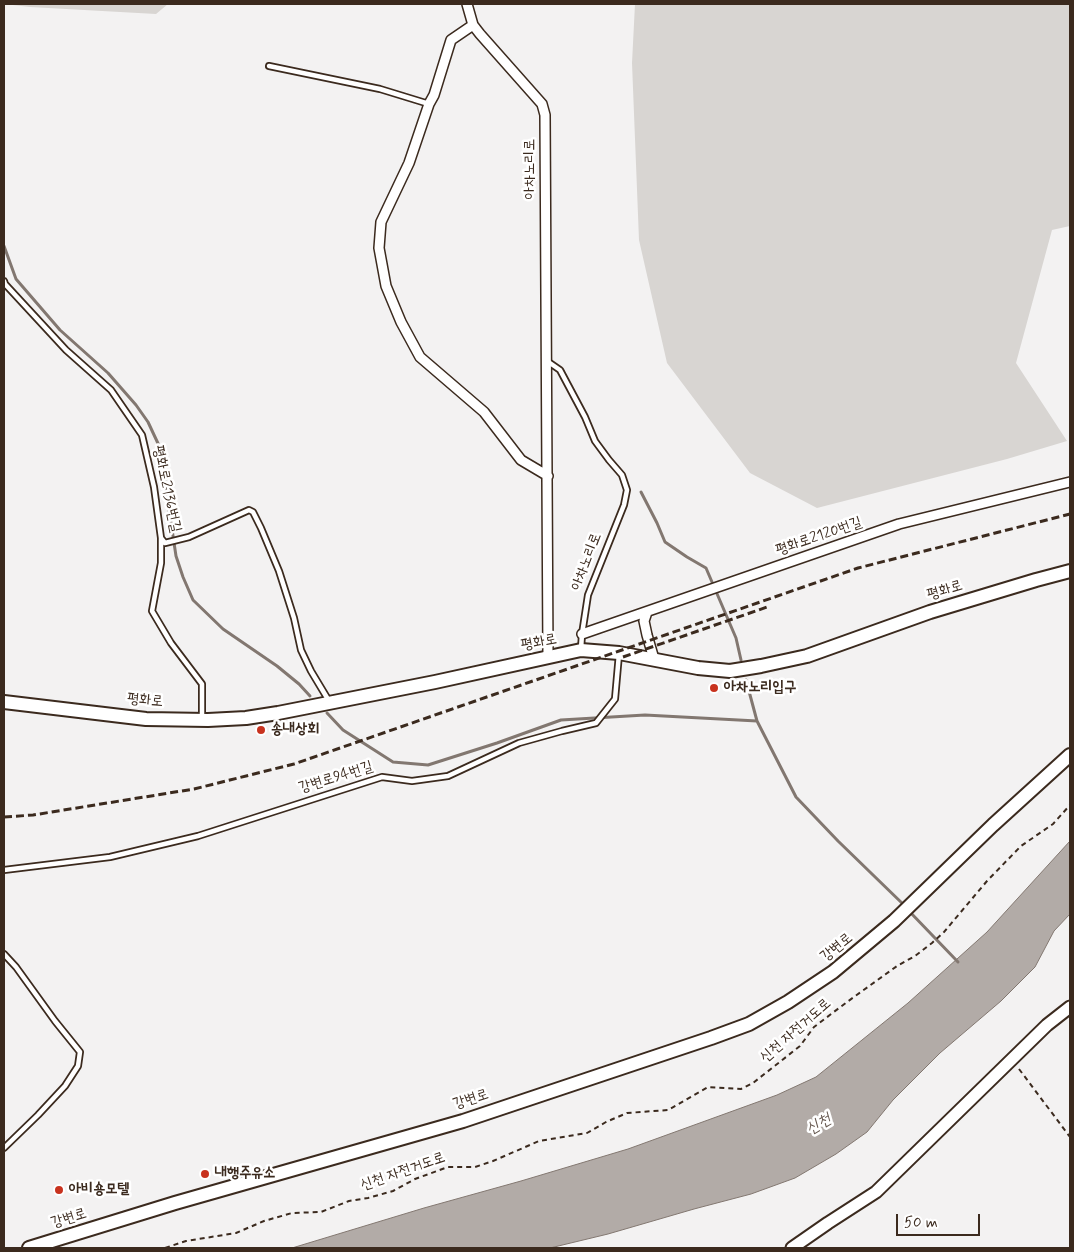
<!DOCTYPE html>
<html>
<head>
<meta charset="utf-8">
<style>
	body { margin:0 }
	#map { position:relative; width:1074px; height:1252px; overflow:hidden; background:#f3f2f2; font-family:Mynerve,sans-serif }
	canvas { display:block }
	.frame { position:absolute; inset:0; border:5px solid #3b2a1e; pointer-events:none }
	.scale { position:absolute; left:896px; top:1214px; width:84px; height:22px; box-sizing:border-box; border:2px solid #3b2a1e; border-top:0; padding-left:6px; font-size:15px; line-height:18px; white-space:nowrap; color:#3b2a1e; -webkit-text-stroke:4px #fff; paint-order:stroke }
</style>
</head>
<body>
<div id="map">
<canvas width="1074" height="1252"></canvas>
<div class="frame"></div>
<div class="scale">50 m</div>
</div>
<script>
const g = document.querySelector('canvas').getContext('2d');
g.lineJoin = 'round';
function fill(path, color) { g.fillStyle = color; g.fill(path, 'evenodd'); }
const toPath = rows => new Path2D(rows.map(r => 'M' + r).join(''));
function trace(path, color, width, dash) { g.strokeStyle = color; g.lineWidth = width; g.lineCap = dash ? 'butt' : 'round'; g.setLineDash(dash || []); g.stroke(path); }
function label(font, color, halo, rows, align = 'center') {
  g.font = font + ' Mynerve,"Poor Story",sans-serif'; g.lineWidth = 5; g.setLineDash([]); g.textBaseline = 'middle'; g.strokeStyle = halo; g.fillStyle = color; for (const [text, x, y, turn = 0] of rows) {
    g.save(); g.translate(x, y); g.rotate((+turn || 0) * Math.PI / 180); g.textAlign = isNaN(turn) ? turn : align; if (halo) g.strokeText(text, 0, 0); g.fillText(text, 0, 0); g.restore();
  }
}
fill(toPath([
	[4,4,168,4,156,14,30,7],
	[635,4,1070,4,1070,226,1052,230,1016,363,1067,441,1007,459,817,508,750,473,667,363,639,240,632,63]
]), '#d8d5d2');
const water = toPath([
	[1070,841,1070,914,1054,931,1035,967,1001,1001,940,1053,893,1100,867,1132,836,1154,795,1178,751,1194,694,1209,608,1234,550,1248,292,1248,424,1208,521,1181,628,1149,777,1095,816,1077,908,1003,987,932,1070,841]
]);
fill(water, '#b2aba7');
trace(water, '#827770', 1);
trace(toPath([
	[4,246,16,279,60,330,108,373,136,405,148,422,162,452,165,483,176,556,183,577,193,600,223,629,277,666,299,684,310,696],
	[641,492,657,523,665,542,687,557,706,568,736,638,741,660],
	[746,680,757,721],
	[327,713,343,730,393,762,428,765,497,743,561,720,645,715,757,721,796,797,838,841,905,906],
	[909,911,958,962]
]), '#827770', 3);
const service = toPath([
	[269,66,380,89,429,104],
	[4,281,5,284,66,350,111,390,142,435,154,487,161,538,165,543,189,537,249,510,253,512,261,528,279,571,294,618,301,650,311,671,329,701],
	[547,361,560,370,585,417,595,441,609,460,622,475,627,490,624,505,588,595,582,634,581,649],
	[161,538,161,563,152,611,171,643,202,684,202,719],
	[4,870,110,857,198,836,382,777,412,781,448,776,519,743,562,731,596,723,615,699,619,654],
	[4,954,16,967,55,1021,80,1052,78,1066,65,1086,38,1115,4,1148]
]);
const minor = toPath([
	[467,4,473,25,480,34,542,104,545,115,548,657],
	[473,25,451,40,434,95,429,104,409,163,381,222,379,248,386,286,401,322,420,357,484,412,521,460,548,476],
	[647,612,644,621,647,635,654,659],
	[582,634,899,524,1070,482]
]);
const tertiary = toPath([
	[792,1248,828,1223,876,1192,1047,1025,1070,1007]
]);
const secondary = toPath([
	[4,702,146,719,208,720,246,718,278,713,435,682,581,650,619,653,698,668,730,671,761,666,807,656,930,612,1036,580,1070,571],
	[29,1248,175,1203,463,1121,711,1038,749,1024,788,1002,833,972,894,921,993,825,1070,755]
]);
trace(service, '#3b2a1e', 8);
trace(minor, '#3b2a1e', 12);
trace(tertiary, '#3b2a1e', 15);
trace(secondary, '#3b2a1e', 16);
trace(toPath([
	[1019,1069,1070,1137],
	[165,1248,186,1241,236,1233,264,1221,292,1213,321,1212,349,1201,368,1198,393,1191,415,1179,448,1167,475,1167,493,1161,539,1141,587,1133,606,1122,627,1113,668,1110,708,1087,741,1089,753,1083,800,1046,814,1027,847,1002,897,966,915,956,932,943,944,932,987,881,1021,846,1053,824,1070,805]
]), '#3b2a1e', 2, [5, 4]);
trace(service, '#fff', 4.5);
trace(minor, '#fff', 9);
trace(tertiary, '#fff', 11);
trace(secondary, '#fff', 12);
trace(toPath([
	[623,657,770,606],
	[4,817,33,815,194,789,294,764,858,568,1070,514]
]), '#3b2a1e', 3, [8, 4]);
for (const [x, y, r, color] of [
	[714,688,5,"#c8321e"],
	[261,730,5,"#c8321e"],
	[205,1174,5,"#c8321e"],
	[59,1190,5,"#c8321e"]
]) { const dot = new Path2D(); dot.arc(x, y, r, 0, 2 * Math.PI); g.fillStyle = color; g.fill(dot); trace(dot, '#fff', 2); }
label('15px', '#3b2a1e', '#fff', [
	["아차노리로",531,169,-90],
	["평화로2136번길",166,489,78],
	["평화로2120번길",819,537,-19],
	["아차노리로",587,562,-69],
	["평화로",945,591,-17],
	["평화로",539,643,-11],
	["평화로",145,701,5],
	["강변로94번길",336,778,-17],
	["강변로",837,948,-39],
	["신천 자전거도로",796,1031,-41],
	["강변로",471,1100,-18],
	["신천 자전거도로",403,1172,-19],
	["강변로",69,1219,-17]
]);
label('bold 15px', '#3b2a1e', '#fff', [
	["아차노리입구",724,688],
	["송내상회",271,730],
	["내행주유소",215,1174],
	["아비숑모텔",69,1190]
], 'left');
label('italic 16px', '#65574e', '#fff', [
	["신천",819,1125,-30]
]);
</script>
</body>
</html>
